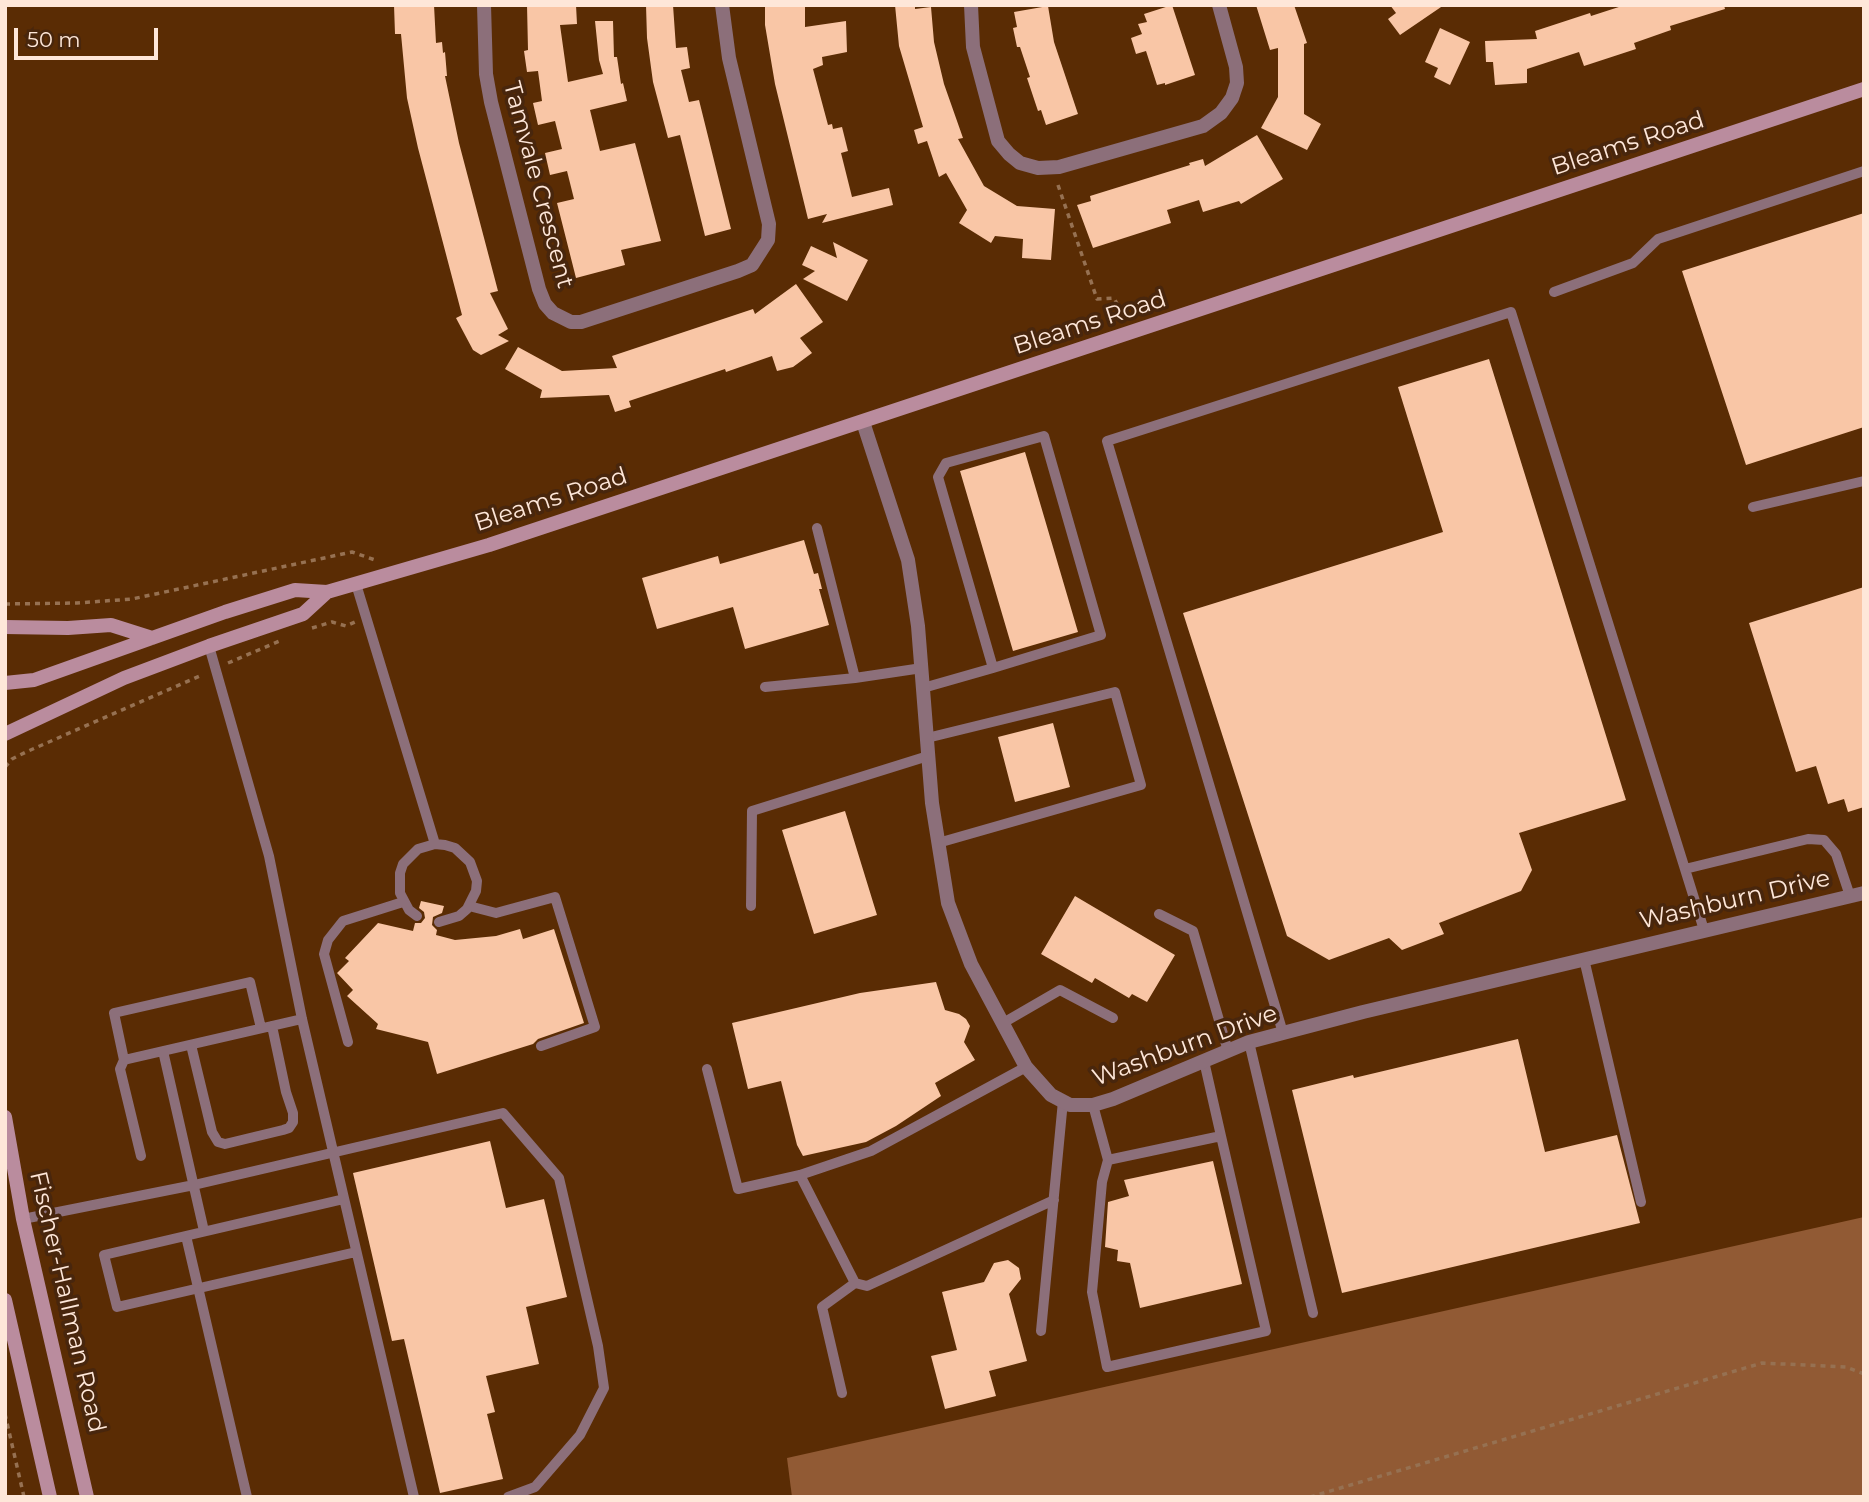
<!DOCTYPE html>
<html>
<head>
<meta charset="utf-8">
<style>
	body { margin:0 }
	#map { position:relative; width:1869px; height:1502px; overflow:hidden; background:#5a2c04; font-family:Montserrat,sans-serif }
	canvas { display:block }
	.frame { position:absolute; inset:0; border:7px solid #fee7d9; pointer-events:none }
	.scale { position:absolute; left:14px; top:28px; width:144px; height:32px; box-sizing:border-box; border:4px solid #fee7d9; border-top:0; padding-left:9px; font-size:21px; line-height:24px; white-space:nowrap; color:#fee7d9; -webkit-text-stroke:5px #48260d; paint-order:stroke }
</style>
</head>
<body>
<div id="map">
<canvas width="1869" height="1502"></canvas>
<div class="frame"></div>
<div class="scale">50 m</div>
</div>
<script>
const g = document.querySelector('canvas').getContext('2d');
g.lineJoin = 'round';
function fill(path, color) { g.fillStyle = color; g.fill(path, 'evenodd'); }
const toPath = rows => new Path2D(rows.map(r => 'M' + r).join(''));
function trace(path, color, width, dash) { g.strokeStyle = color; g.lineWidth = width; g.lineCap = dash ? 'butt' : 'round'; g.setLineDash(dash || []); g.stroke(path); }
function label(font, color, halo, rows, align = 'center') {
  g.font = font + ' Montserrat,sans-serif'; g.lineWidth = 7; g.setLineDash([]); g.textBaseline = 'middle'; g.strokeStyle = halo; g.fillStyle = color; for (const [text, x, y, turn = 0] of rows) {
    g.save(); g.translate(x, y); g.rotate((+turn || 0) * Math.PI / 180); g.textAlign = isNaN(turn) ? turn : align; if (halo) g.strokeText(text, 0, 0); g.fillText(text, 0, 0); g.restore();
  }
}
fill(toPath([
	[1864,1217,1864,1497,792,1497,787,1458]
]), '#915a34');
fill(toPath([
	[394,5,434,5,436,43,442,42,443,53,445,52,447,76,445,76,459,143,498,291,490,293,508,329,498,335,509,341,481,355,473,350,456,318,462,315,418,148,407,98,401,34,395,34],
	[527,5,576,5,577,24,560,25,568,82,603,74,599,60,595,21,613,21,614,57,617,57,621,84,623,83,627,101,590,110,600,151,635,143,661,241,621,250,625,265,576,278,557,203,574,199,567,171,550,175,545,153,562,149,555,121,538,125,533,103,542,101,538,71,527,72,524,51,528,50],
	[646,5,673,5,676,48,687,47,690,68,681,70,689,102,699,100,731,229,705,236,680,135,668,138,653,82,647,38],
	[765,5,805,5,805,27,846,21,847,52,822,57,823,65,813,69,828,125,832,124,833,129,842,127,848,151,841,153,852,197,889,188,893,205,822,223,827,214,808,219,775,84,765,25],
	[895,5,915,5,915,9,931,7,934,42,944,84,963,138,958,139,984,186,1017,206,1055,209,1051,260,1022,258,1023,239,995,236,991,243,959,223,967,210,946,173,939,177,927,141,918,144,914,130,923,127,899,46],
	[1172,5,1195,75,1165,85,1165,83,1157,85,1146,51,1136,54,1131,38,1142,34,1138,24,1147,22,1144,14],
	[1256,5,1294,5,1307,43,1304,44,1304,114,1321,124,1307,150,1261,128,1278,97,1278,48,1270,50],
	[1390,5,1444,5,1400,35,1388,19,1396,13],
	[1625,5,1724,5,1725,9,1670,26,1671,30,1634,43,1636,49,1584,66,1579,52,1527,69,1527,83,1495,85,1493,62,1486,62,1485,41,1537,39,1535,31,1590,13,1591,16],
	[1048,6,1054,42,1078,114,1046,125,1041,110,1038,111,1027,78,1030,77,1020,47,1017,47,1013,28,1017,27,1014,12],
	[1440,28,1470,42,1450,85,1434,77,1438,68,1425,62],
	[1257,135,1283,179,1241,204,1239,201,1203,212,1199,200,1167,210,1171,223,1093,248,1077,205,1091,201,1090,196,1190,165,1189,163,1203,159,1205,166],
	[1864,213,1864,427,1746,465,1682,271],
	[833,242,868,260,847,301,803,279,815,271,802,265,811,246,837,258],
	[796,284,823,322,800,338,812,353,793,367,777,371,772,356,726,372,725,369,629,401,631,407,615,412,609,395,540,398,542,390,505,369,518,347,562,371,617,368,612,356,753,309,755,314],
	[1489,359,1626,800,1519,833,1532,870,1521,891,1439,923,1444,934,1402,950,1389,938,1329,960,1287,936,1183,613,1443,532,1398,387],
	[1025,452,1078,632,1013,651,960,471],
	[804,540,814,574,818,573,822,589,819,589,829,625,745,649,733,607,657,629,642,578,718,556,720,564],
	[1864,587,1864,807,1848,812,1844,799,1828,804,1816,766,1796,772,1749,623],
	[1053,723,1070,787,1015,802,998,737],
	[845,811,877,915,814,934,782,830],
	[1075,896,1175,955,1147,1002,1132,994,1129,998,1095,978,1092,983,1041,954],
	[421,901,444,906,442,913,433,917,432,925,437,930,436,935,455,940,496,936,520,929,523,939,554,929,584,1023,538,1039,533,1044,437,1074,428,1042,376,1029,378,1024,347,996,353,990,337,973,349,961,345,958,378,923,413,931,415,923,421,923,425,918,424,912,419,908],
	[936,982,945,1010,959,1014,966,1019,970,1026,964,1042,975,1060,935,1083,941,1096,896,1126,866,1142,803,1156,797,1145,781,1081,748,1089,732,1023,860,993],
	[1518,1039,1545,1152,1617,1135,1640,1223,1342,1293,1292,1090,1353,1075,1354,1078],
	[490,1141,506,1208,544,1199,567,1297,526,1307,539,1364,486,1376,495,1412,487,1414,503,1479,440,1493,404,1339,392,1341,353,1173],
	[1213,1161,1242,1284,1140,1308,1130,1263,1117,1261,1118,1250,1105,1247,1108,1202,1129,1196,1124,1180],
	[1008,1260,1019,1268,1021,1279,1009,1294,1027,1361,989,1371,996,1396,945,1409,931,1356,957,1350,942,1292,984,1282,994,1263]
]), '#f9c6a6');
trace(toPath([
	[1058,185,1097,299,1114,298,1125,319],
	[5,604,77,603,132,599,352,552,378,561],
	[312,628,332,622,346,626,355,622],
	[228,663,282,640],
	[5,767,12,759,26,752,202,675],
	[45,1190,47,1200],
	[5,1414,24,1497],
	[1310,1497,1762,1363,1846,1367,1864,1374]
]), '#967152', 3.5, [5, 5]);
trace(toPath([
	[1554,292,1633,263,1658,239,1864,171],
	[1753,507,1864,481],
	[817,528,855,678],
	[356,584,435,844],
	[209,646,269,856,302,1019,414,1497],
	[765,687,855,678,922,668],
	[923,688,993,668,1101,635,1044,436,946,463,938,477,993,668],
	[927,738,1115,692,1141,785,938,843],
	[1685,869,1808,839,1824,840,1836,854,1850,896],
	[469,906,496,913,555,897,595,1027,541,1046],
	[751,906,752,811,928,756],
	[1159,914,1193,931,1228,1051],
	[417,916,409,910,400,893,400,873,403,864,418,849,435,844,445,845,455,848,470,862,477,881,476,891,467,909,459,916,439,922],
	[1584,959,1641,1202],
	[1003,1023,1060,990,1113,1018],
	[1283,1033,1107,441,1511,312,1704,930],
	[348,1042,324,954,328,940,343,921,403,902],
	[1249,1042,1313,1313],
	[191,1045,212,1132,218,1142,225,1144,283,1130,289,1128,293,1122,293,1113,286,1092,272,1026],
	[163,1051,124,1060,114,1013,250,982,261,1028],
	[124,1060,120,1069,141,1156],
	[707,1069,738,1189,800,1175,871,1151,1026,1067],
	[1093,1105,1108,1160,1221,1136,1204,1061],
	[1108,1160,1102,1182,1092,1292,1107,1367,1266,1331,1221,1136],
	[800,1175,855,1283,867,1286,1054,1200],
	[344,1199,104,1255,117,1307,356,1252],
	[23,1219,194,1185,503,1113,559,1178,598,1346,604,1388,580,1435,535,1487,508,1497],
	[204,1231,163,1051,302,1019],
	[186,1236,247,1497],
	[1041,1331,1063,1101],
	[842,1393,822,1307,855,1283]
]), '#8c6f7a', 10);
trace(toPath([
	[484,5,486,74,491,102,539,289,545,304,553,313,571,322,581,322,738,271,752,265,768,240,769,224,729,58,722,5],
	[971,5,973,47,998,141,1009,154,1020,163,1038,168,1059,167,1203,126,1221,113,1232,98,1237,83,1236,67,1219,5],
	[863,422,908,560,918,626,932,803,948,903,971,964,1026,1067,1051,1095,1070,1105,1093,1105,1113,1099,1249,1042,1283,1033,1363,1012,1864,893]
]), '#8c6f7a', 14);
trace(toPath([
	[5,627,68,628,111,625,152,638],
	[5,683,34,680,225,612,295,590,327,592,489,545,1864,89],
	[5,734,124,678,209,646,303,614,327,592],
	[5,1117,23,1219,87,1497],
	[5,1300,50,1497]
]), '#ba8c9e', 14);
label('24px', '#fee7d9', '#48260d', [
	["Bleams Road",1628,144,-18],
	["Tamvale Crescent",538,185,75],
	["Bleams Road",1090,323,-18],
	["Bleams Road",551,500,-18],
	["Washburn Drive",1735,900,-13],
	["Washburn Drive",1185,1046,-20],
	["Fischer-Hallman Road",67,1302,77]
]);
</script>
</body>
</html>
